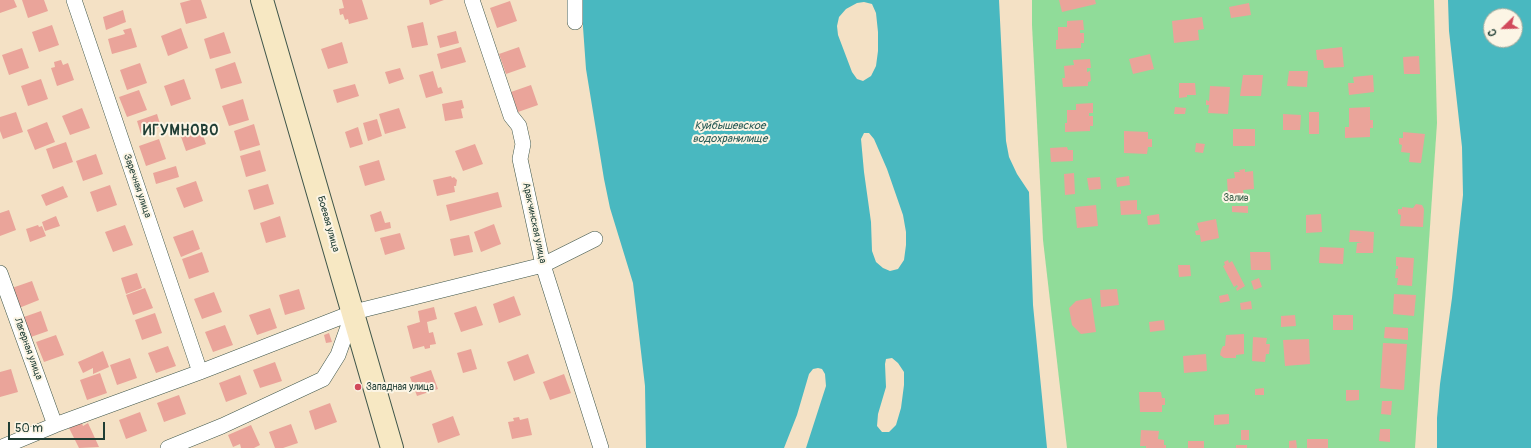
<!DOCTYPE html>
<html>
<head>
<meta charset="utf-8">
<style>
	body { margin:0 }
	#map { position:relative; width:1531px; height:448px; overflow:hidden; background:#f4e1c5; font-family:Pangolin,sans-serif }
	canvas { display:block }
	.north { position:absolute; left:1483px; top:8px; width:40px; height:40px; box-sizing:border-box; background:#fcf5e5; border:1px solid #a4ab9e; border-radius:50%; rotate:247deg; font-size:11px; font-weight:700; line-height:16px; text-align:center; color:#1f3d34 }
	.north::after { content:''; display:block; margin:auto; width:14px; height:18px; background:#d1495b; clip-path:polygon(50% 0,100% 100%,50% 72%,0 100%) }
	.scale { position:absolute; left:8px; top:422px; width:97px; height:18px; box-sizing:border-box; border:2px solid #1f3d34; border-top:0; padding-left:5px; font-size:12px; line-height:14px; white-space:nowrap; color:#1f3d34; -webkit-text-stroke:3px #fcf5e5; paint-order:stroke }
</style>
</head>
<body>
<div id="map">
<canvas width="1531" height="448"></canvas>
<div class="north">С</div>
<div class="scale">50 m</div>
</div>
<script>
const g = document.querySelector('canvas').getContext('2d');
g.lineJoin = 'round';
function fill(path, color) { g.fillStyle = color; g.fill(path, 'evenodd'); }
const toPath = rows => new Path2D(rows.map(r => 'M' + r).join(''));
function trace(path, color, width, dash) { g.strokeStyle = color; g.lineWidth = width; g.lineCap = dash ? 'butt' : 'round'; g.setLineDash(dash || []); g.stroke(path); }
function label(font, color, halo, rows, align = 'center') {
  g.font = font + ' Pangolin,sans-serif'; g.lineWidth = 4; g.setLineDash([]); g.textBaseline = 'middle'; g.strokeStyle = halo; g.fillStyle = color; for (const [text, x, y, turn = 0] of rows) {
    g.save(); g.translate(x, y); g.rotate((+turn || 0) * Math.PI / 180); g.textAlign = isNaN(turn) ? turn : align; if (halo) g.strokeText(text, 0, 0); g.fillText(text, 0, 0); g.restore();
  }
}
fill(toPath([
	[1032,0,1434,0,1437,123,1415,448,1067,448,1043,240,1032,25]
]), '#90dc99');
fill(toPath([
	[583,0,999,0,1006,141,1009,157,1017,174,1029,192,1033,305,1047,448,806,448,826,386,825,374,822,369,818,368,813,369,809,374,797,415,784,448,646,448,645,386,633,283,610,208,604,179,586,69,583,27],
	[864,2,872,4,876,13,878,32,878,51,876,66,871,76,863,81,857,79,852,72,838,35,837,26,839,17,846,9,857,3],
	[864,133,869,133,874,139,887,169,903,215,906,232,906,245,904,260,898,269,890,271,883,268,876,262,872,251,871,222,864,172,861,139],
	[892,358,898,363,904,372,904,385,901,408,896,425,889,432,882,432,877,426,878,414,886,387,885,364,886,359],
	[1448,0,1531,0,1531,448,1437,448,1437,418,1440,384,1452,298,1463,195,1462,147,1449,31],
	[1491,16,1515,16,1515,40,1491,40]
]), '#49b8c0');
fill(toPath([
	[0,0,14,0,17,7,0,13],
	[22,0,44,0,48,11,28,18],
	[191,0,201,0,207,18,186,24,180,3],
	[342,0,362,0,368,19,349,24,348,19,345,20,343,14,340,15,339,9,344,8],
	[429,0,444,0,430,5],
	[1059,0,1095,0,1096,4,1062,12],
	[510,1,517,21,497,28,490,8],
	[1249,3,1251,15,1231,18,1229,7],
	[123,10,126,22,106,30,103,17],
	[1202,17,1204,29,1198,30,1199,40,1174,43,1172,21],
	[1083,20,1084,30,1080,30,1080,33,1084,33,1084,43,1081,43,1081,48,1056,49,1056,40,1058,40,1058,27,1067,27,1067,21],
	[423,22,428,45,412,48,407,26],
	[52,25,59,45,39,52,32,32],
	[131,28,137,47,112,54,108,39,125,34,123,30],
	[181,28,188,48,168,56,161,36],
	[456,31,459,43,440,48,437,36],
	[224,32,231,53,210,59,204,39],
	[342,42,348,63,328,69,321,49],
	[461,47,466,62,441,69,437,54],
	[519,47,526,67,506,74,499,54],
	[1342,47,1344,67,1324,68,1323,60,1317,60,1316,50],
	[22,48,29,68,9,75,2,55],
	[1150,54,1154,69,1133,74,1129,59],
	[1419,56,1420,74,1404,74,1403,57],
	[1090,59,1091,68,1087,68,1087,72,1090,71,1091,81,1088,82,1088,86,1063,87,1062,78,1065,78,1064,66,1074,65,1073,60],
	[61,60,63,65,68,63,74,80,57,86,51,68,55,67,54,62],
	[235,62,242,83,221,89,215,69],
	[140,63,147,83,127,90,120,70],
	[400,68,404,79,389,84,385,72],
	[433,71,438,88,441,87,443,93,426,98,419,75],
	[1289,71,1308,71,1307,87,1287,86],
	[1243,75,1263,75,1261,96,1240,96],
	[1373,75,1374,92,1349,95,1348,83,1354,83,1353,77],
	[41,79,48,99,28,106,21,86],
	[184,79,191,99,171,106,164,86],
	[1179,83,1195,83,1196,95,1187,95,1187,97,1179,98],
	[355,84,359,96,337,103,333,90],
	[531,85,538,105,518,112,511,92],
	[1210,86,1230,87,1228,114,1208,113,1209,105,1206,105,1206,100,1209,101],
	[139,90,147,110,127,117,119,97],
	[243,99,249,120,229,126,222,106],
	[462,100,464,108,461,109,463,118,445,121,442,104],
	[1093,103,1093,113,1089,113,1089,116,1093,116,1093,126,1090,126,1090,131,1065,132,1065,123,1067,123,1067,110,1076,110,1076,104],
	[1175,107,1186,108,1185,114,1174,114],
	[1370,107,1370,120,1373,120,1373,128,1370,128,1370,137,1345,138,1345,127,1349,127,1349,108],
	[82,108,90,128,70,135,62,116],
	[399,108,406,128,385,134,379,114],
	[16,112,23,132,3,139,0,131,0,117],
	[1309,112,1319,112,1319,134,1309,134],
	[157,114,161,127,141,134,137,121],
	[1283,114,1301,115,1300,130,1283,130],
	[377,119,382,136,368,141,363,123],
	[47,122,55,142,35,150,27,130],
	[199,124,206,144,186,151,179,131],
	[254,124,260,145,240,151,234,131],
	[358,127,363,144,350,148,345,132],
	[1233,129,1255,129,1255,146,1233,146],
	[1124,131,1148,132,1148,139,1152,139,1152,147,1148,147,1147,154,1124,153],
	[1403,132,1425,134,1421,163,1409,162,1410,153,1401,152,1402,145,1399,144,1399,138,1403,138],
	[159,139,166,159,146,166,139,146],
	[66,142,73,162,53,169,46,149],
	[1196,143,1205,144,1203,153,1195,152],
	[475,144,483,164,463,171,455,151],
	[1067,147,1068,150,1073,150,1073,161,1051,162,1050,148],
	[260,150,266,171,246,177,240,156],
	[96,154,103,174,83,181,76,161],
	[379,160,385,180,365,186,359,166],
	[176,166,179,177,156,184,153,173],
	[1245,169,1245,172,1253,171,1254,189,1243,190,1244,195,1228,196,1227,179,1235,178,1234,172,1240,172,1239,170],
	[1074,173,1075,194,1065,195,1064,174],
	[451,176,452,178,454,177,457,180,456,186,454,186,455,192,437,196,433,180],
	[1129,176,1130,185,1117,187,1116,178],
	[1100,177,1101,189,1089,190,1087,178],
	[196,181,203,201,184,208,176,188],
	[268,184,274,204,254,210,248,190],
	[110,185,117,205,97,212,90,192],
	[63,186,68,197,46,206,41,195],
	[498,192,502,207,450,221,446,205],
	[1137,200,1137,210,1141,210,1141,214,1121,215,1120,201],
	[1416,204,1422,205,1424,209,1423,227,1400,226,1401,215,1398,214,1398,209,1402,209,1402,207,1413,208],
	[1096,205,1098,226,1077,228,1075,207],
	[1232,206,1248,206,1248,213,1232,212],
	[9,210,16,230,0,236,0,213],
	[381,211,385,223,390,222,391,228,375,232,370,215],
	[1159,214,1160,224,1148,225,1147,216],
	[1321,214,1322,232,1306,233,1306,215],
	[56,216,60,226,45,231,42,222],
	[280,216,286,237,266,243,260,223],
	[1216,219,1219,238,1201,242,1200,235,1196,235,1195,231,1199,230,1197,223],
	[494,224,501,244,481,252,474,232],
	[38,225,39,227,42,226,46,236,30,242,26,229],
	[125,225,133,245,113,252,105,232],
	[193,230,200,249,181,257,173,237],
	[1350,230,1374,232,1373,253,1356,253,1357,243,1362,242,1349,242],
	[400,233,405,249,385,255,380,238],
	[469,235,473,252,454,256,450,239],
	[1320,247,1344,248,1343,264,1319,263],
	[202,252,209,272,189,279,182,259],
	[1250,252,1270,252,1271,270,1251,270],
	[1396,257,1414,258,1412,286,1397,285,1398,278,1395,278,1396,269,1398,269,1398,266,1396,266],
	[1228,260,1229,263,1232,261,1245,286,1237,291,1236,288,1238,287,1237,285,1234,287,1223,266,1225,265,1224,262],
	[1178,265,1190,265,1191,276,1179,277],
	[137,273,142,288,126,294,121,278],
	[1259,278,1262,287,1254,290,1251,281],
	[32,281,39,300,19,308,12,288],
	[145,288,153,308,133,315,126,295],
	[299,289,305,309,285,315,279,295],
	[1117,289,1119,305,1101,307,1100,290],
	[214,292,222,312,202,319,194,299],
	[1228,294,1230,301,1220,303,1219,296],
	[1394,294,1416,295,1414,316,1393,314],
	[514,296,521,315,499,323,493,304],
	[1091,298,1096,332,1081,334,1072,325,1069,308,1076,301],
	[1251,301,1252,309,1241,310,1240,303],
	[476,306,483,325,461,332,454,313],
	[434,307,437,319,427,322,429,333,433,332,436,344,430,345,430,348,425,349,424,346,413,349,407,326,420,322,418,311],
	[270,308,277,328,257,335,249,315],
	[41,311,48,331,28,338,21,318],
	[155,313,162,333,142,340,135,320],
	[1295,315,1296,326,1281,327,1281,316],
	[1333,315,1353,315,1353,330,1333,330],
	[1164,320,1165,330,1150,332,1149,322],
	[225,325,233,345,213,352,205,332],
	[1385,327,1408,328,1408,340,1384,338],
	[329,333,332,342,326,343,324,335],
	[1244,334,1244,354,1236,355,1236,358,1224,358,1220,355,1221,350,1223,346,1225,346,1226,335],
	[56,335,64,355,44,362,36,342],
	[1253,337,1267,338,1266,344,1270,344,1269,354,1266,354,1265,362,1252,361],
	[1309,339,1310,364,1285,366,1283,340],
	[1383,343,1407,344,1404,390,1380,388],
	[168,346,176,366,156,373,148,353],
	[471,349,477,369,463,373,457,353],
	[103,351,109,367,93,374,93,368,83,373,78,362],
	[528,354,535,373,514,381,507,362],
	[1206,354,1207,371,1184,373,1183,356],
	[130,358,137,378,117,385,110,365],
	[275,362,282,381,260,388,253,370],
	[11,369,18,392,0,397,0,372],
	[431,370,438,389,417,396,410,377],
	[100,373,107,393,87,400,80,380],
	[564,374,571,393,550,400,543,382],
	[240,375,247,394,226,402,219,383],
	[1264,388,1264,395,1255,395,1255,389],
	[1346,390,1359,390,1359,400,1346,401],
	[1139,392,1161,392,1162,398,1165,398,1165,405,1162,405,1162,412,1140,412],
	[179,395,186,414,164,422,157,403],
	[1382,401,1392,401,1391,415,1381,414],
	[330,403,337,422,315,430,309,411],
	[140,412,147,431,126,439,119,420],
	[1229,414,1229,424,1214,425,1214,415],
	[453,416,460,435,438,443,432,424],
	[519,417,520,420,528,418,532,435,512,439,508,422,514,421,513,418],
	[81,421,83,426,88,423,99,447,79,448,68,426],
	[291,424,298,443,283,448,275,448,269,432],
	[251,425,260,445,254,448,241,448,240,444,233,447,228,435],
	[1380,429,1390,429,1390,442,1379,441],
	[1141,430,1159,431,1158,439,1164,440,1164,445,1166,445,1166,448,1146,448,1146,446,1140,446],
	[1241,430,1249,430,1249,440,1241,440],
	[1307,439,1328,439,1328,448,1307,448],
	[1296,440,1297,448,1289,448,1289,441],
	[1188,441,1204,441,1204,448,1188,448],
	[1236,445,1247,445,1247,448,1236,448]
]), '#eaa49a');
const minor = toPath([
	[74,0,200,372],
	[472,0,511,116,519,126,523,144,520,159,543,265,601,448],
	[575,22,575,0],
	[0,273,55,425],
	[0,448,55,425,200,372,354,312,543,265,595,239],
	[168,448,222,426,323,379,338,355,353,313]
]);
const secondary = toPath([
	[262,0,392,448]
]);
trace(minor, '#3f564a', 16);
trace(secondary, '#3f564a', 24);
trace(minor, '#fff', 15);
trace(secondary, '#f7e8c3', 22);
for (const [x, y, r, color] of [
	[358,387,4,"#d1495b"]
]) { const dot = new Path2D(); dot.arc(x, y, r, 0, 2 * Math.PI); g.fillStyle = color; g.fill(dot); trace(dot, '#fcf5e5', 1.5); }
label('10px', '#1f3d34', '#fcf5e5', [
	["Заречная улица",137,186,71],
	["Аракчинская улица",534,223,78],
	["Боевая улица",328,224,74],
	["Лагерная улица",28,349,70]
]);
label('10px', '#365d48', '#fcf5e5', [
	["Залив",1236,198]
]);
label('10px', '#1f3d34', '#fcf5e5', [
	["Западная улица",366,387]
], 'left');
label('italic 11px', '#2a5c57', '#fcf5e5', [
	["Куйбышевское",730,126],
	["водохранилище",730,139]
]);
g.letterSpacing = '1px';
label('bold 14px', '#1f3d34', '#fcf5e5', [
	["ИГУМНОВО",181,131]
]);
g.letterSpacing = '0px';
</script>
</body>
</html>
